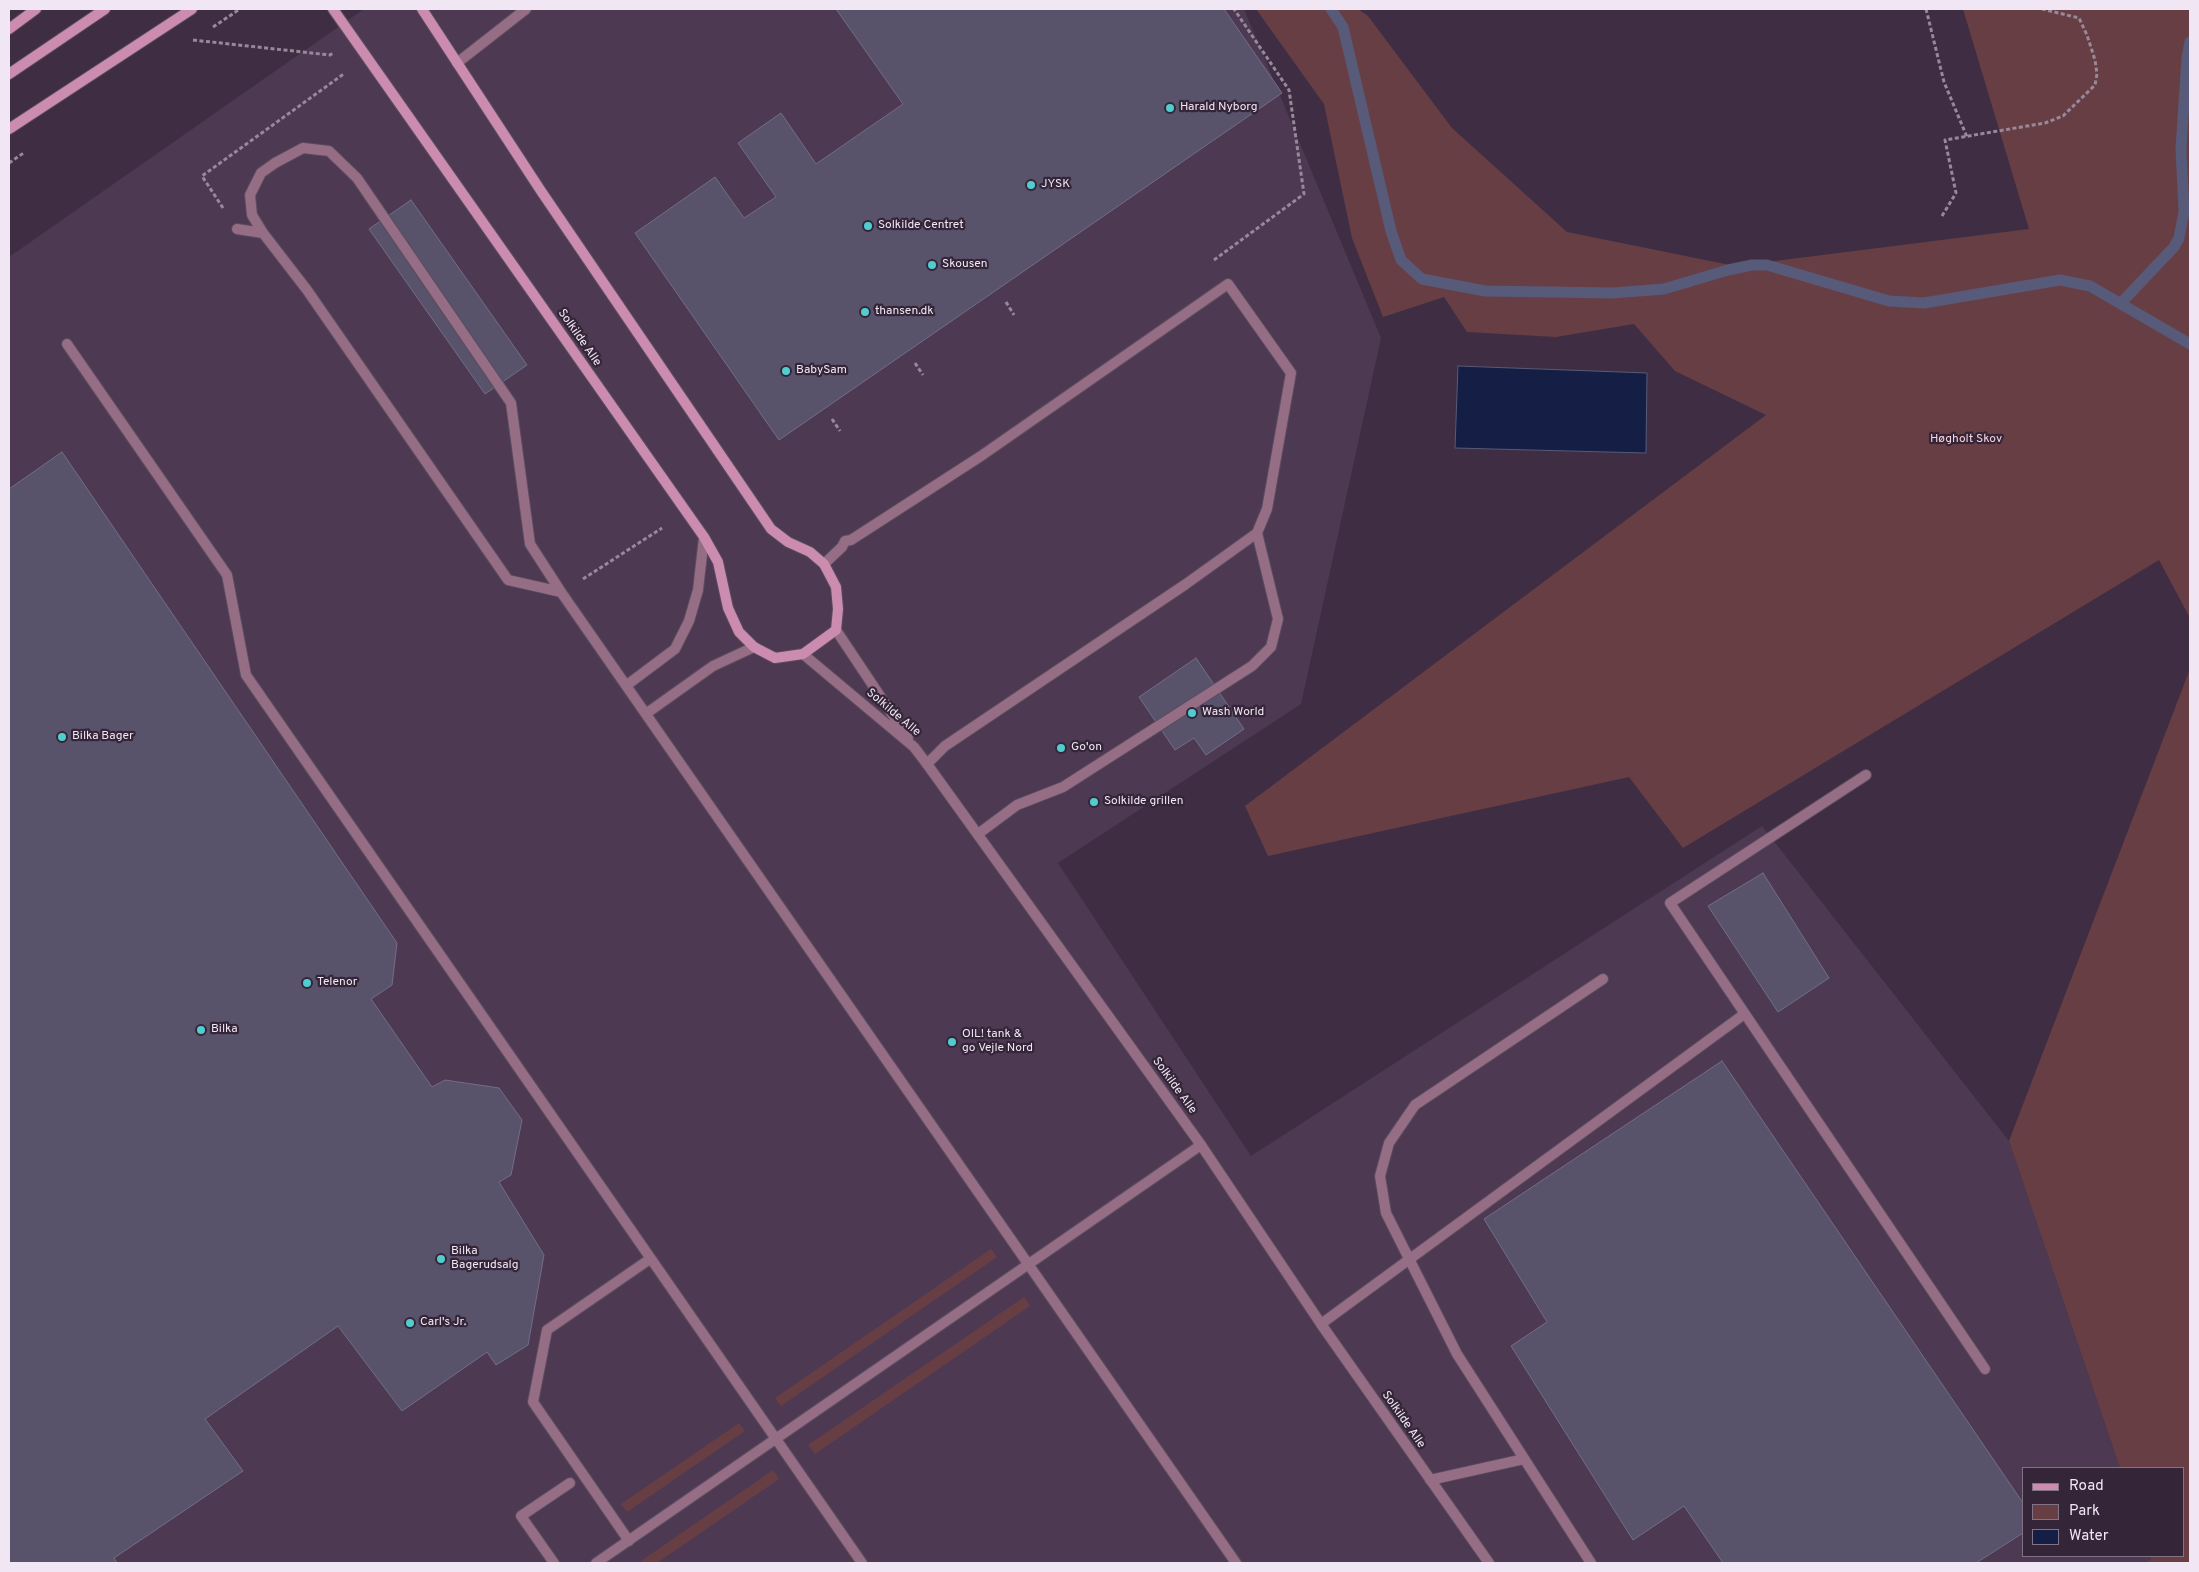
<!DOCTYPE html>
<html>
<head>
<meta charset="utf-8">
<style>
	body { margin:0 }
	#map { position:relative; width:2199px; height:1572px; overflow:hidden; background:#3f2e43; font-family:Overpass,sans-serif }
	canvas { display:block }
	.frame { position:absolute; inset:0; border:10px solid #f1e7f4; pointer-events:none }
	.legend { position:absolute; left:2022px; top:1467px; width:162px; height:90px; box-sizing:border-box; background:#342538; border:1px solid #807383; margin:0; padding:6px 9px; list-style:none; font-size:15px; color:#f1e7f4 }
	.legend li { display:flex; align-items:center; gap:10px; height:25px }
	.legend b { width:25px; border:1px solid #807383 }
</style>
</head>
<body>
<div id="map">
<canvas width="2199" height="1572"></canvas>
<div class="frame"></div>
<ul class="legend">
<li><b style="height:6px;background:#cb8cb0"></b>Road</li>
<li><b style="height:14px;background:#683e45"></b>Park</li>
<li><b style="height:14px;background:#151e44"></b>Water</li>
</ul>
</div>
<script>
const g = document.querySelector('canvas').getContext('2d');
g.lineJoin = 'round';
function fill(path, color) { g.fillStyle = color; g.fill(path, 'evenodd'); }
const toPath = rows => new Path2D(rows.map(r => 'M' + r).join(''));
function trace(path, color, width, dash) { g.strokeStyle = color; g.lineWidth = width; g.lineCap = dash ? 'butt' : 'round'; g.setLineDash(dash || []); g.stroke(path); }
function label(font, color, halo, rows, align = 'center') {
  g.font = font + ' Overpass,sans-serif'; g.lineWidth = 4.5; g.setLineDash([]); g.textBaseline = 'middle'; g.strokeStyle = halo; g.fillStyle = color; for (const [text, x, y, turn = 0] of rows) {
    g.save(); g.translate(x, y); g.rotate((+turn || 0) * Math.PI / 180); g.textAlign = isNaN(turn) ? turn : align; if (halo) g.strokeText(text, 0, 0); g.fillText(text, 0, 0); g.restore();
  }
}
fill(toPath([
	[364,9,1244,9,1381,338,1301,704,1058,863,1251,1156,1762,826,2009,1141,2120,1468,2023,1468,2023,1556,2150,1556,2151,1559,2145,1563,9,1563,9,257]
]), '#4d3952');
fill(toPath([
	[1256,9,1358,9,1368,16,1452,128,1567,232,1735,266,2029,229,1963,9,2190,9,2190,618,2159,560,1683,848,1629,777,1268,856,1245,806,1766,415,1675,371,1634,324,1556,337,1467,332,1444,297,1383,317,1352,238,1324,104],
	[2190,669,2190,1563,2145,1563,2151,1559,2150,1556,2183,1556,2183,1468,2120,1468,2009,1141],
	[991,1249,997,1257,781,1406,775,1398],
	[1024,1297,1030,1306,815,1454,808,1445],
	[739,1423,745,1431,627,1512,621,1504],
	[773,1470,779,1479,657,1563,638,1563]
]), '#683e45');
const water = toPath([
	[1458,366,1647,373,1646,453,1455,448,1458,366]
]);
fill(water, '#151e44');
trace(water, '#575a79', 1);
trace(toPath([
	[1331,9,1343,27,1391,231,1401,260,1422,279,1485,291,1613,293,1664,289,1728,270,1752,265,1767,265,1889,301,1924,303,2060,280,2090,286,2190,344],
	[2121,303,2174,247,2179,238,2184,212,2181,149,2187,57,2190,42]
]), '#575a79', 11);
const building = toPath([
	[836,9,1224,9,1282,93,779,440,635,233,715,177,744,218,776,197,738,143,781,113,816,164,903,104,836,9],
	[411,200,527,365,485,394,369,229,411,200],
	[62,452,397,943,392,985,371,999,432,1087,445,1080,499,1088,522,1120,511,1175,499,1182,544,1255,528,1345,496,1365,487,1352,402,1411,338,1326,205,1419,243,1471,114,1558,117,1563,9,1563,9,489,62,452],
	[1196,658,1244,729,1206,755,1194,738,1175,750,1139,697,1196,658],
	[1763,873,1829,978,1778,1012,1708,906,1763,873],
	[1722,1061,2023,1503,2023,1533,1976,1563,1723,1563,1684,1506,1633,1540,1511,1346,1547,1322,1484,1219,1722,1061]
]);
fill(building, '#58526b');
trace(building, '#736d88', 1);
const lane = toPath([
	[237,229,263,233,307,290,508,580,561,592,1236,1563],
	[263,233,252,215,250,195,261,173,275,163,303,148,329,151,357,178,511,403,530,544,561,592],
	[67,344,227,575,246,675,862,1563],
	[824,564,842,547,845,541,851,540,981,456,1228,284,1291,373,1267,509,1257,533,1186,584,945,746,927,764],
	[627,685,675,649,689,621,698,590,704,537],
	[647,713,713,666,754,647],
	[1866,775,1670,903,1985,1369],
	[978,834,1017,805,1063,787,1252,666,1271,647,1278,619,1257,533],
	[1321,1324,1743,1015],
	[1430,1480,1524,1459],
	[629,1541,533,1402,547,1330,650,1259],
	[554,1563,521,1516,570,1483],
	[596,1563,1201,1145],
	[1591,1563,1457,1354,1386,1213,1380,1176,1389,1143,1415,1105,1603,979]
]);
const street = toPath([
	[457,63,526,9],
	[836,630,908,738],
	[803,654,914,747,927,764,1201,1145,1321,1324,1489,1563]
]);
const secondary = toPath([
	[333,9,704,537,718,562,728,608,739,632,754,647,775,658,803,654,836,630,838,609,836,587,824,564,810,552,788,542,771,529,541,191,422,9],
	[9,29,36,9],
	[9,74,105,9],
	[9,129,192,9]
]);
trace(lane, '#5b4c5f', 12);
trace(street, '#5b4c5f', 12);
trace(secondary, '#5b4c5f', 12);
trace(toPath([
	[1926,9,1944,82,1967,137],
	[213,27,240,9],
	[193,40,330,55,333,53],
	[9,163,25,152],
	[223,208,202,176,345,73],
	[1942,216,1956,193,1945,140,2045,123,2063,116,2095,85,2097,74,2095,60,2087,35,2079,18,2042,9],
	[1214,260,1304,194,1289,90,1234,9],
	[1006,302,1014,315],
	[915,363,923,375],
	[832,419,840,431],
	[583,579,662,528]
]), '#97899a', 3, [4, 2.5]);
trace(lane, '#956d84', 10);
trace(street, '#956d84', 10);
trace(secondary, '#cb8cb0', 10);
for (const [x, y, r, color] of [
	[1170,108,5,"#52cdcf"],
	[1031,185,5,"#52cdcf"],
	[868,226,5,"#52cdcf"],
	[932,265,5,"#52cdcf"],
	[865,312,5,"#52cdcf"],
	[786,371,5,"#52cdcf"],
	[1192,713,5,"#52cdcf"],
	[62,737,5,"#52cdcf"],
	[1061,748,5,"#52cdcf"],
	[1094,802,5,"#52cdcf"],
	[307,983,5,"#52cdcf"],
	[201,1030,5,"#52cdcf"],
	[952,1042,5,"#52cdcf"],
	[441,1259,5,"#52cdcf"],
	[410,1323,5,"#52cdcf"]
]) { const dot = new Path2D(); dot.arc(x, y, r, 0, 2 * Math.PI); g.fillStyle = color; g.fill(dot); trace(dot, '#342538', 2); }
label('12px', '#f1e7f4', '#342538', [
	["Harald Nyborg",1180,108],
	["JYSK",1041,185],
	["Solkilde Centret",878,226],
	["Skousen",942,265],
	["thansen.dk",875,312],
	["BabySam",796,371],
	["Wash World",1202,713],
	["Bilka Bager",72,737],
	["Go'on",1071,748],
	["Solkilde grillen",1104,802],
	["Telenor",317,983],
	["Bilka",211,1030],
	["OIL! tank &",962,1035],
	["go Vejle Nord",962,1049],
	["Bilka",451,1252],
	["Bagerudsalg",451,1266],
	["Carl's Jr.",420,1323]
], 'left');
label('12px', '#f1e7f4', '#342538', [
	["Solkilde Alle",579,338,55],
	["Solkilde Alle",893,713,40],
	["Solkilde Alle",1174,1086,54],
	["Solkilde Alle",1403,1420,55]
]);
label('12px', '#f9d4d9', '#342538', [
	["Høgholt Skov",1966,440]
]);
</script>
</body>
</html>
